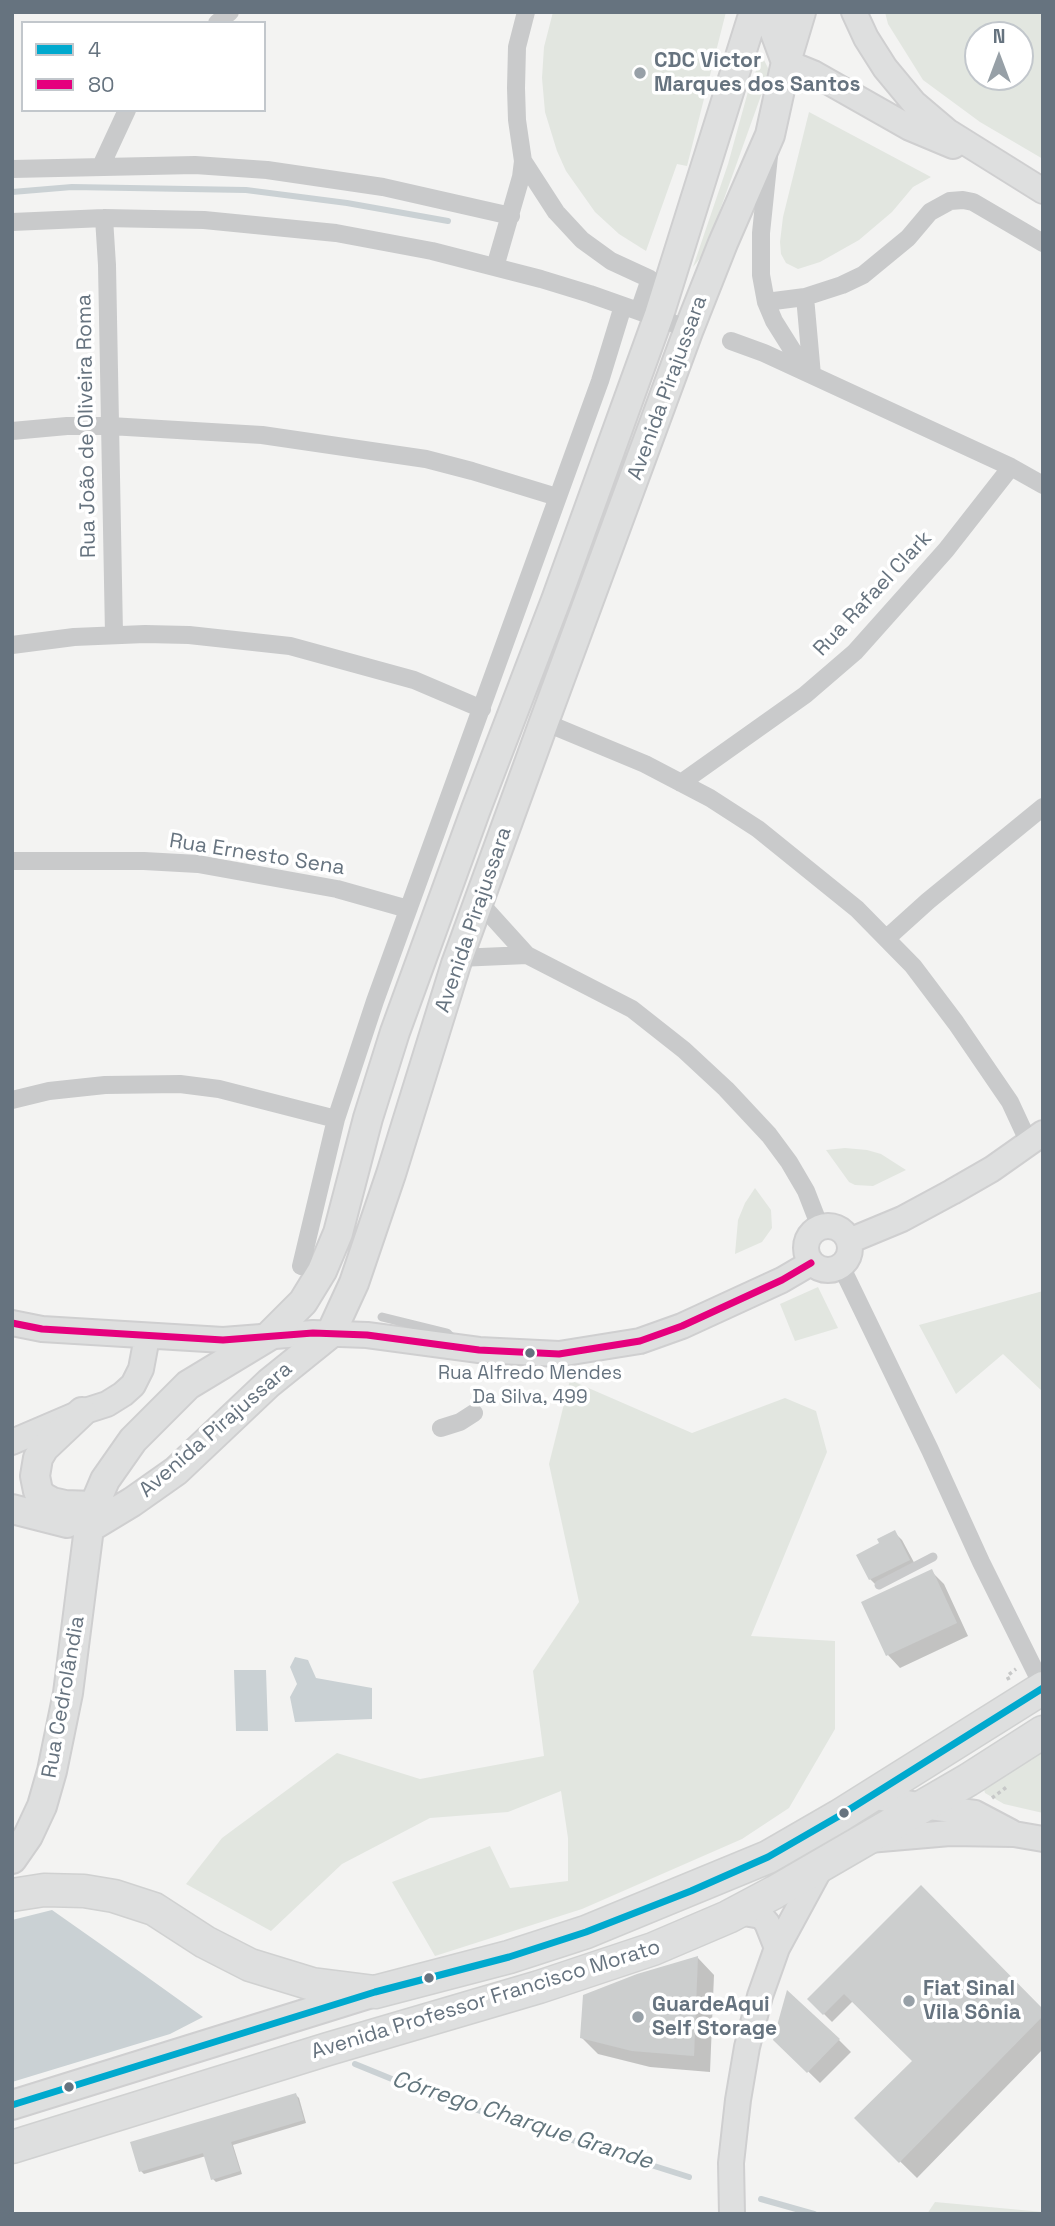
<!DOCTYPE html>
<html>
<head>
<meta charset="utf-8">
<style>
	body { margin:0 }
	#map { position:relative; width:1055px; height:2226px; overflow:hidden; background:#f3f3f2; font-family:"Space Grotesk",sans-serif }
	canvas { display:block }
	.frame { position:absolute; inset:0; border:14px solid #66737f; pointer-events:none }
	.legend { position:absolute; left:21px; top:21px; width:245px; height:91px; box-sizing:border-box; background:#fff; border:2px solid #c2c7cc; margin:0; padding:9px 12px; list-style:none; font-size:21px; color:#66737f }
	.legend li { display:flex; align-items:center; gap:14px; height:35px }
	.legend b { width:35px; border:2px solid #c2c7cc }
	.north { position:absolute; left:964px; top:21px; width:70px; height:70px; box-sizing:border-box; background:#fff; border:2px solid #c2c7cc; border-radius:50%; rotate:0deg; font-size:19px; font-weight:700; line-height:28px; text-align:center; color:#66737f }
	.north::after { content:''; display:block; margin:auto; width:24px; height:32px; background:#97a0a7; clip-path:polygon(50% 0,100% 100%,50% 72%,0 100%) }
</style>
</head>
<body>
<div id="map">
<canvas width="1055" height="2226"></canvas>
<div class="frame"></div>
<ul class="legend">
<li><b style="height:9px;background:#00a9ce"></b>4</li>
<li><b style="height:9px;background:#e5007d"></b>80</li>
</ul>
<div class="north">N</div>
</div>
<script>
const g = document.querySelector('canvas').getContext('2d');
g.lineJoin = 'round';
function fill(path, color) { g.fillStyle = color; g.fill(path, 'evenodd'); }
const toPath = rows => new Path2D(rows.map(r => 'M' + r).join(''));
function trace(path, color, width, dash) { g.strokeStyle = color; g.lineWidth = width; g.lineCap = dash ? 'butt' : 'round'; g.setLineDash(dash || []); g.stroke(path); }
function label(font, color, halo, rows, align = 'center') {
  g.font = font + ' "Space Grotesk",sans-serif'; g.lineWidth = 7; g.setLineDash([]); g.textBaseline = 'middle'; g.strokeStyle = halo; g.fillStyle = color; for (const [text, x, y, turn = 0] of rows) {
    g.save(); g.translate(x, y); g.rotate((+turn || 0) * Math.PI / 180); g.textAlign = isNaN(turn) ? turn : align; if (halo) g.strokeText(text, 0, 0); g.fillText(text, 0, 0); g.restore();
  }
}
fill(toPath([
	[553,12,726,12,687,166,677,164,646,251,619,234,595,212,566,171,557,151,545,112,542,78,544,47],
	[885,12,1043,12,1043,159,980,122,923,80,888,24],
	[978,35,1020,35,1020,77,978,77],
	[762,56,769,70,763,90,705,252,693,267,728,164,749,88],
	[809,112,931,177,913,187,892,212,859,240,820,262,798,269,786,263,781,254,780,242,783,217],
	[845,1148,867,1150,881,1154,906,1170,873,1186,855,1185,849,1182,826,1150],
	[755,1188,771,1210,772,1228,762,1242,735,1254,738,1220,745,1203],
	[818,1287,838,1328,795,1341,780,1304],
	[1043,1291,1043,1392,1003,1354,956,1394,919,1325],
	[570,1380,692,1433,785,1398,816,1411,827,1452,751,1636,835,1641,835,1729,789,1808,742,1839,582,1909,435,1956,392,1882,490,1846,510,1888,568,1881,568,1838,561,1791,508,1812,430,1818,342,1864,271,1931,186,1884,222,1838,337,1753,420,1779,544,1756,533,1671,579,1602,549,1464],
	[1043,1744,1043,1813,1004,1804,985,1793,983,1785],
	[935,2202,1043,2212,1043,2214,927,2214]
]), '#e2e6e0');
fill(toPath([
	[295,1657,308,1660,316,1678,372,1688,372,1719,295,1722,290,1697,297,1684,290,1667],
	[234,1670,266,1670,268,1731,236,1731],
	[52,1910,143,1974,203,2017,170,2034,12,2082,12,1920]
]), '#cad1d4');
fill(toPath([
	[894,1532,902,1540,917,1568,878,1587,870,1579],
	[931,1571,944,1584,968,1636,900,1668,888,1655,863,1603],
	[921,1888,1043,2011,1043,2049,917,2178,856,2118,914,2061,853,2001,832,2022,809,1999],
	[698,1958,714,1975,710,2072,650,2067,598,2054,582,2038],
	[775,2039,839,2040,851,2052,820,2083],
	[295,2094,299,2098,306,2123,233,2145,242,2174,216,2182,213,2179,206,2156,144,2174,141,2171]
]), '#0003');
trace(toPath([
	[12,192,72,187,246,190,347,203,448,221],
	[355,2064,436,2097,689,2177],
	[761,2199,814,2214]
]), '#cad1d4', 6);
fill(toPath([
	[895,1530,910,1560,869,1580,856,1555,879,1543,877,1539],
	[932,1569,957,1623,886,1656,861,1602],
	[921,1885,1043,2009,1043,2016,899,2163,854,2118,912,2061,844,1994,823,2015,807,1999],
	[698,1956,694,2056,632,2051,580,2038,583,1995,637,1974],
	[787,1990,840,2039,807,2073,773,2040],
	[296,2093,304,2120,231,2142,240,2171,211,2180,203,2153,139,2172,130,2142]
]), '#cccece');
const secondary = toPath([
	[854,12,866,38,885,68,914,103,947,131,1043,191],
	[786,62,813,73,910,128,953,146],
	'806 1248a22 22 0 1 1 44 0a22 22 0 1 1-44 0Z',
	[849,1241,902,1219,952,1192,992,1169,1043,1133],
	[12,1323,42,1329,223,1340,313,1333,367,1335,479,1350,559,1354,640,1341,682,1326,782,1280,811,1263],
	[12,1442,82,1412,107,1404,123,1394,133,1385,141,1369,147,1337],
	[872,1796,922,1806,975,1813,1011,1832],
	[869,1840,950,1833,1014,1834,1043,1839],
	[732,1916,744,1913,761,1916,767,1923,777,1948],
	[732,2214,731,2163,738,2100,747,2047,760,1996,777,1948,822,1865]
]);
const primary = toPath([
	[772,12,773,27,786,62],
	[82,1412,44,1448,38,1458,35,1476,38,1491,43,1497,52,1502,65,1505,94,1506],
	[12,1509,67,1523],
	[89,1528,132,1502,176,1471,269,1383,331,1333,354,1283,391,1174,456,964,544,722,689,329,723,243,770,135,786,62,801,12],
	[12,1859,28,1836,42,1806,52,1771,68,1693,89,1528,94,1506,105,1480,133,1440,188,1385,269,1336,303,1302,322,1271,338,1233,368,1118,395,1032,476,809,556,600,659,315,754,12],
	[12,2105,375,1992]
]);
const highway = toPath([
	[12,1895,44,1890,84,1891,114,1896,154,1909,205,1942,250,1965,312,1984,375,1992,509,1957,586,1932,768,1857,839,1816,1043,1688],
	[12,2147,328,2049,539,1987,653,1949,728,1917,775,1892,968,1780,1043,1732]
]);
trace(secondary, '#cfcfd0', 28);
trace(primary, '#cfcfd0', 32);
trace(highway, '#d0d1d1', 35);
trace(toPath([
	[1009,1680,1007,1676,1016,1669],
	[992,1798,1008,1786]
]), '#c7c8c8', 3.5, [3.5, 3.5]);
trace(toPath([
	[382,1317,447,1333,451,1337,452,1343],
	[879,1585,933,1557]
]), '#c9cacb', 9);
trace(toPath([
	[217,23,230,12],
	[769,156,761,233,761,275,766,302,774,321,806,372],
	[523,161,556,212,582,240,611,261,650,279,639,311],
	[101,166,127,110],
	[12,169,195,165,267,170,383,187,511,216],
	[104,218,107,265,114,634],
	[12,222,104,218,204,220,336,233,432,251,541,279,590,294,689,329],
	[495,267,521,177,523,161,517,120,516,88,517,47,526,12],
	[805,297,812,375],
	[766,302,805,297,842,285,863,275,908,238,930,212,950,201,963,200,973,202,1043,243],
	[731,341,764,353,1011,467,1043,485],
	[12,431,67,426,110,426,262,435,426,459,472,471,557,497],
	[12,645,74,637,145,634,189,635,290,646,414,680,482,709],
	[544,722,645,764,710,798,758,829,857,909,913,966,956,1023,1010,1102,1029,1143],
	[681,783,805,695,855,652,946,550,1011,467],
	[12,861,144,861,198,864,337,889,408,909],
	[479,902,527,955,632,1009,684,1050,726,1089,769,1135,789,1162,806,1191,820,1227],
	[887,938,928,901,1043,807],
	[458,958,527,955],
	[12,1100,49,1091,105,1085,180,1084,219,1089,336,1119],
	[301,1266,336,1119,375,1001,600,381,623,306],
	[841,1266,930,1450,981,1562,1043,1687],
	[441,1428,460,1422,474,1413]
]), '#c9cacb', 18);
trace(secondary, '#dedfdf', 24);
trace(primary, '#dedfdf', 28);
trace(highway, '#dedfdf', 32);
trace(toPath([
	[12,2105,375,1992,509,1957,586,1932,691,1891,768,1857,839,1816,1043,1688]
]), '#00a9ce', 7);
trace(toPath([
	[12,1323,42,1329,223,1340,313,1333,367,1335,479,1350,559,1354,640,1341,682,1326,782,1280,811,1263]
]), '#e5007d', 7);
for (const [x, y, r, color] of [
	[640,73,7,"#97a0a7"],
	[530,1353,6,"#66737f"],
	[844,1813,6,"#66737f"],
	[429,1978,6,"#66737f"],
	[909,2001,7,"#97a0a7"],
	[638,2017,7,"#97a0a7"],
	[69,2087,6,"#66737f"]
]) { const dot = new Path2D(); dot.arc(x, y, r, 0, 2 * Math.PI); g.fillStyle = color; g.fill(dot); trace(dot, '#fff', 2.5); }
label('19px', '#66737f', '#fff', [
	["Rua Alfredo Mendes",530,1374],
	["Da Silva, 499",530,1398]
]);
label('bold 21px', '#66737f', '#fff', [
	["CDC Victor",654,61],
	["Marques dos Santos",654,85],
	["Fiat Sinal",923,1989],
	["Vila Sônia",923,2013],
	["GuardeAqui",652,2005],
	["Self Storage",652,2029]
], 'left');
label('21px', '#66737f', '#fff', [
	["Avenida Pirajussara",668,388,-70],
	["Rua João de Oliveira Roma",87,426,-91],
	["Rua Rafael Clark",873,594,-47],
	["Rua Ernesto Sena",257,855,9],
	["Avenida Pirajussara",474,920,-71],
	["Avenida Pirajussara",216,1430,-41],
	["Rua Cedrolândia",64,1697,-80],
	["Avenida Professor Francisco Morato",486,2000,-17]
]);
label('italic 23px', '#61747c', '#fff', [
	["Córrego Charque Grande",522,2121,18]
]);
</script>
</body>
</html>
